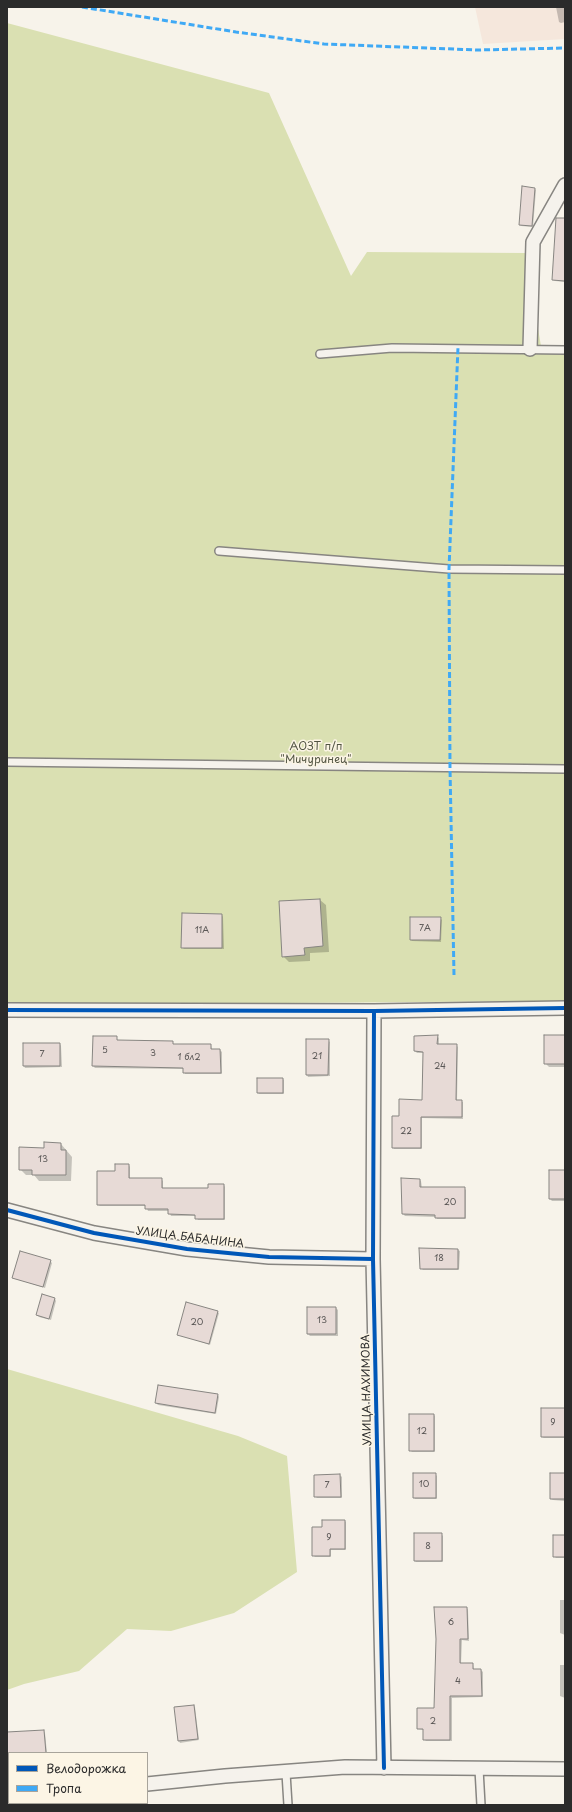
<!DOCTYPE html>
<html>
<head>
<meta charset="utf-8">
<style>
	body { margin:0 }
	#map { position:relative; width:572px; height:1812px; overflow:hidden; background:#f7f3ea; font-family:"Playpen Sans",sans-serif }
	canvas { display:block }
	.frame { position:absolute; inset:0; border:8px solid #2b2b2b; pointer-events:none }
	.legend { position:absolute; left:8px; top:1752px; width:140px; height:52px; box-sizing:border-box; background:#fcf5e5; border:1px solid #a8a49b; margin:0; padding:5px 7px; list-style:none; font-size:12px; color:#2b2b2b }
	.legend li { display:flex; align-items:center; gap:8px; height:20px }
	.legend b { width:20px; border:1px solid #a8a49b }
</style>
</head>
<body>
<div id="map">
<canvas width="572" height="1812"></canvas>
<div class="frame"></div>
<ul class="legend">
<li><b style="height:5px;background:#0057b8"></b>Велодорожка</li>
<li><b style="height:5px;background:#3fa9f5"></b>Тропа</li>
</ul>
</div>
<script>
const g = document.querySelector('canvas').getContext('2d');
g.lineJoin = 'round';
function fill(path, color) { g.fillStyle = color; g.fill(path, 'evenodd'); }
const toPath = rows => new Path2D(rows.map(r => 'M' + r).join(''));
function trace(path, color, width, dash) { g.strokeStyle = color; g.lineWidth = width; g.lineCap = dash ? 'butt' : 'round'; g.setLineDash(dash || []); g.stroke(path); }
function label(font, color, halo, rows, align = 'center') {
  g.font = font + ' "Playpen Sans",sans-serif'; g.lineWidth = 3; g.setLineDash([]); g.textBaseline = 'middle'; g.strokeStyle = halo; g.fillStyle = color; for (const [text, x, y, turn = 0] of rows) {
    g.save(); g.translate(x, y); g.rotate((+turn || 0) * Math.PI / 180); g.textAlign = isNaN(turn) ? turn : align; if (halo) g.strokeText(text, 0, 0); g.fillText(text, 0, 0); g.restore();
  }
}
fill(toPath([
	[475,7,565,7,565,39,483,44]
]), '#f5e7dc');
fill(toPath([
	[7,23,269,93,351,276,367,252,525,253,541,346,565,347,565,1001,7,1005],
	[7,1369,238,1436,287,1456,297,1572,234,1613,171,1631,127,1629,79,1671,24,1684,7,1690]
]), '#dae0b2');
fill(toPath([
	[556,7,565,7,565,22,561,23,559,22],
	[535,189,536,190,533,227,521,226,520,225],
	[565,224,565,282,555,281,553,280],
	[320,900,326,905,329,952,310,953,310,961,289,962,283,956],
	[222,915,223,917,224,949,184,949,182,947],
	[440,918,442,920,441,942,412,941,411,940],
	[437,1036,439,1038,439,1045,456,1045,458,1047,457,1101,463,1102,463,1119,422,1118,422,1149,394,1149,393,1147,400,1117,423,1101,424,1053,417,1053,415,1051],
	[565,1036,565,1067,549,1067,545,1063],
	[116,1037,118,1041,172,1042,174,1045,211,1045,212,1050,220,1050,222,1052,222,1074,185,1074,184,1069,95,1068,93,1066],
	[328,1040,330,1042,330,1076,308,1077,307,1075],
	[60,1044,61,1046,62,1067,25,1068,24,1066],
	[283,1079,284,1080,284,1094,259,1094,258,1093],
	[61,1144,72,1157,71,1181,39,1181,34,1175,26,1175,20,1169,44,1149],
	[129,1165,130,1167,130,1179,161,1179,163,1181,163,1189,209,1189,224,1185,225,1187,225,1220,198,1220,196,1216,171,1216,169,1211,148,1211,146,1206,100,1206,98,1205,116,1172],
	[565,1171,565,1201,552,1201,550,1199],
	[420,1180,421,1181,422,1188,464,1188,466,1190,466,1219,437,1219,436,1217,405,1216,403,1214],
	[458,1250,460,1251,459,1270,423,1270,421,1268],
	[50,1261,52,1263,45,1288,13,1278],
	[55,1299,56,1301,51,1320,39,1317,37,1315],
	[308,1308,336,1308,338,1310,338,1336,310,1336,308,1334],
	[217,1312,219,1313,210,1345,178,1334],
	[218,1395,219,1397,216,1414,158,1405,156,1403],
	[565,1409,565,1438,544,1438,542,1437],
	[434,1415,435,1416,435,1452,412,1452,410,1450],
	[435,1474,437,1476,437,1499,415,1499,414,1497],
	[565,1474,565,1501,553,1500,551,1499],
	[340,1475,342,1477,342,1498,317,1498,315,1496,315,1476],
	[345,1521,346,1522,346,1550,331,1550,331,1557,315,1557,313,1555,323,1528],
	[441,1534,443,1536,443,1562,416,1562,415,1561],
	[565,1536,565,1558,556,1558,554,1556],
	[560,1600,565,1600,565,1635,560,1633],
	[467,1608,468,1610,469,1641,462,1640,461,1664,473,1664,474,1670,481,1670,483,1672,483,1697,452,1698,452,1741,426,1741,424,1739,424,1730,418,1729,435,1709],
	[560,1665,565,1665,565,1698,560,1696],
	[194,1706,195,1707,199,1740,180,1743,179,1741],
	[44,1731,45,1733,47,1753,9,1753,9,1763,7,1763,7,1733]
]), '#0003');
const building = toPath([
	[522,186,535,188,532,226,519,225,522,186],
	[556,218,565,218,565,281,552,280,556,218],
	[320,899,323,946,304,948,305,955,282,957,279,901,320,899],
	[182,913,222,914,222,948,181,948,182,913],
	[410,917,441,917,440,940,410,940,410,917],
	[438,1035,437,1044,457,1044,456,1100,462,1100,462,1117,421,1117,421,1148,392,1148,392,1116,399,1116,399,1099,422,1100,423,1052,414,1051,414,1036,438,1035],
	[544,1035,565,1035,565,1064,544,1064,544,1035],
	[93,1036,117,1036,117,1040,173,1041,173,1044,211,1044,211,1049,220,1049,221,1073,183,1073,183,1068,92,1066,93,1036],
	[306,1039,329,1039,328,1075,306,1075,306,1039],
	[23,1043,60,1043,60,1066,23,1066,23,1043],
	[257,1078,283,1078,283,1093,257,1093,257,1078],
	[44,1142,61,1143,61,1150,66,1150,66,1175,32,1175,32,1170,19,1170,19,1147,44,1148,44,1142],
	[115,1164,129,1164,129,1178,162,1178,162,1188,208,1188,208,1184,224,1184,224,1219,195,1219,195,1215,168,1214,168,1209,145,1209,145,1205,97,1205,97,1171,115,1171,115,1164],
	[549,1170,565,1170,565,1199,549,1199,549,1170],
	[401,1178,420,1179,420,1187,465,1187,465,1218,435,1218,435,1215,402,1214,401,1178],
	[419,1248,458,1249,458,1269,420,1269,419,1248],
	[20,1251,51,1260,43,1287,12,1278,20,1251],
	[42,1294,55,1298,49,1319,36,1315,42,1294],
	[186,1302,218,1311,209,1344,177,1335,186,1302],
	[307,1307,336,1307,336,1334,307,1334,307,1307],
	[158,1385,218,1394,215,1413,155,1403,158,1385],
	[541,1408,565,1408,565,1437,541,1437,541,1408],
	[409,1414,434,1414,434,1451,409,1451,409,1414],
	[413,1473,436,1473,436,1498,413,1498,413,1473],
	[550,1473,565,1473,565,1499,550,1499,550,1473],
	[340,1474,341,1497,314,1497,314,1475,340,1474],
	[322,1520,345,1520,345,1549,330,1549,330,1556,312,1556,312,1527,322,1527,322,1520],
	[414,1533,442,1533,442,1561,414,1561,414,1533],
	[553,1535,565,1535,565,1557,553,1557,553,1535],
	[434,1607,467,1607,468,1639,460,1639,460,1663,473,1663,473,1669,481,1669,482,1696,450,1696,450,1740,423,1740,423,1729,417,1729,417,1708,434,1708,436,1639,434,1607],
	[194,1705,198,1739,178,1741,174,1707,194,1705],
	[44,1730,46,1753,7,1753,7,1732,44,1730]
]);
fill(building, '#e7dad6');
trace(building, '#878581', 1);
const service = toPath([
	[320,354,392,348,565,350],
	[219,551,449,569,565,570],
	[7,762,565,769],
	[479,1769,481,1805],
	[286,1773,288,1805],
	[7,1795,9,1795]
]);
const minor = toPath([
	[530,349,533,242,565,185],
	[7,1010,374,1011,565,1008],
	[374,1011,373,1259,384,1768],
	[7,1210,94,1233,187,1249,269,1257,373,1259],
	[147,1784,225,1776,345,1767,565,1769],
	[36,1805,36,1803]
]);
trace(service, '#878581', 10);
trace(minor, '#878581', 16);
trace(service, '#f5f2ec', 7);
trace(minor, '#f5f2ec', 13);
trace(toPath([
	[82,7,236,32,324,44,477,50,565,48],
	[454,975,450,768,449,569,458,347]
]), '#3fa9f5', 3, [6, 3]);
trace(toPath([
	[7,1010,374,1011,565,1008],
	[374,1011,373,1259,384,1768],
	[7,1210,94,1233,187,1249,269,1257,373,1259]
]), '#0057b8', 4);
label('9px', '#5b5857', null, [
	["7А",425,929],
	["11А",202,931],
	["5",105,1051],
	["3",153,1054],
	["7",42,1055],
	["21",317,1057],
	["1 бл2",189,1058],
	["24",440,1067],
	["22",406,1132],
	["13",43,1160],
	["20",450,1203],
	["18",439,1259],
	["13",322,1321],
	["20",197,1323],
	["9",553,1423],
	["12",422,1432],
	["10",424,1485],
	["7",327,1486],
	["9",329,1538],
	["8",428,1547],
	["6",451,1623],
	["4",458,1682],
	["2",433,1722]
]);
label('11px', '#515442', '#fcf5e5', [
	["АОЗТ п/п",316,747],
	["\"Мичуринец\"",316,760]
]);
label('11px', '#2b2b2b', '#fcf5e5', [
	["УЛИЦА БАБАНИНА",190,1238,7],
	["УЛИЦА НАХИМОВА",367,1390,-91]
]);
</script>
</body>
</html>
